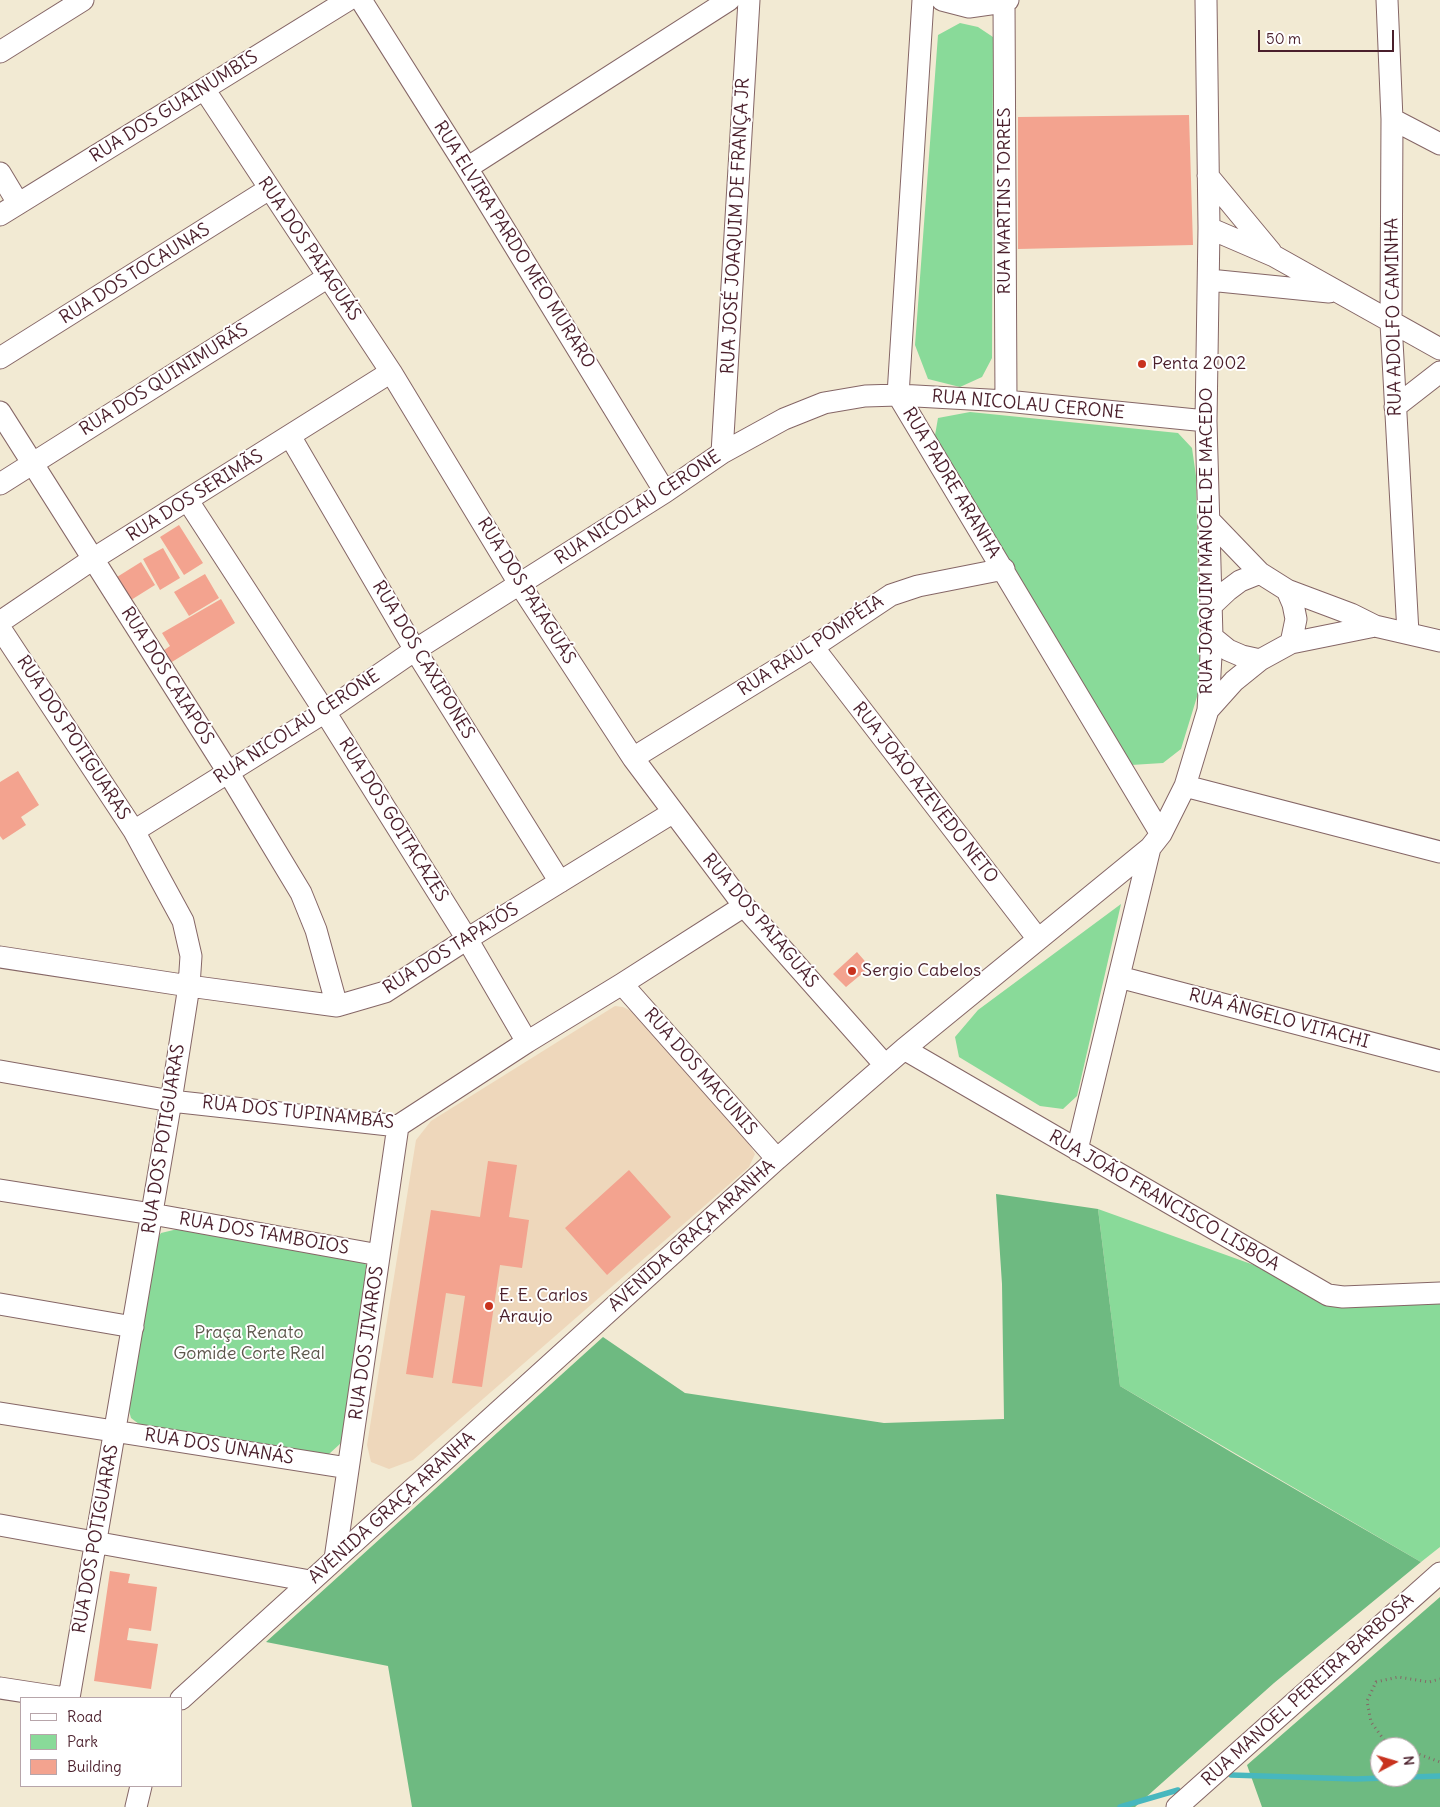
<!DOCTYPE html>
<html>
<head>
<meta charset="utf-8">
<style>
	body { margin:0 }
	#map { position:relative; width:1440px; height:1807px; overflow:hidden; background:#f2ead3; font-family:Delius,sans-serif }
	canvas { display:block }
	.legend { position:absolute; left:20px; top:1697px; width:162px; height:90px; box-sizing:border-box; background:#fff; border:1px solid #b7a5aa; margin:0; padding:6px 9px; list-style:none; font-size:15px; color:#4a1f2b }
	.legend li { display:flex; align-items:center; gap:10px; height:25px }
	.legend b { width:25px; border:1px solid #b7a5aa }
	.north { position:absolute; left:1370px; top:1737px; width:50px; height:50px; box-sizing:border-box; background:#fff; border:1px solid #b7a5aa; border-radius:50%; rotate:84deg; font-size:14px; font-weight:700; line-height:20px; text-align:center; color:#4a1f2b }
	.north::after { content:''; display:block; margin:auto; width:18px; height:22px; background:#c8321e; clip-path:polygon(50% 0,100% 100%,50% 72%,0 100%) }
	.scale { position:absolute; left:1258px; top:30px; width:136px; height:22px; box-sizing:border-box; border:2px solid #4a1f2b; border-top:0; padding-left:6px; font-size:15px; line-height:18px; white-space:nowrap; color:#4a1f2b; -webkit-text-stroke:4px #fff; paint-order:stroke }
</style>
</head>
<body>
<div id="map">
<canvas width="1440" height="1807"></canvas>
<ul class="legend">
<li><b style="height:6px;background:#fff"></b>Road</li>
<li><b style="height:14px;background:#89da99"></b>Park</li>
<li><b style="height:14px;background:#f3a38f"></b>Building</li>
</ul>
<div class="north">N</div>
<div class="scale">50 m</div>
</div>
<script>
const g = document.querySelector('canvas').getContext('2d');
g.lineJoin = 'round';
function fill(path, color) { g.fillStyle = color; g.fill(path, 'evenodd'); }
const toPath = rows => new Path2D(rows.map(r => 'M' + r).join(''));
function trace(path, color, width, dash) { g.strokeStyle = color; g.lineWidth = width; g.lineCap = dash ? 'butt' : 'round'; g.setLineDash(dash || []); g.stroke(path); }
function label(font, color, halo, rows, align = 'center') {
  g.font = font + ' Delius,sans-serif'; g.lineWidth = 4; g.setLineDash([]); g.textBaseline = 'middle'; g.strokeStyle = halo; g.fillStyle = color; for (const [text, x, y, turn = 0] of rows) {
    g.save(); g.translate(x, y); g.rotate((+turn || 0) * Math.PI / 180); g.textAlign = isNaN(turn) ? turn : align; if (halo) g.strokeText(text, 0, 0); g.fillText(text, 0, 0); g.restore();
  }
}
fill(toPath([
	[615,1006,623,1007,633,1012,747,1140,755,1154,749,1167,413,1460,389,1469,371,1462,367,1445,416,1140,431,1121]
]), '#eed7bb');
fill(toPath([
	[960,23,978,27,993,37,992,358,982,377,960,387,928,379,915,345,938,35],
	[970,412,1178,433,1192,448,1196,476,1200,687,1181,749,1163,763,1131,765,934,441,938,418],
	[1121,904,1077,1096,1063,1109,1040,1106,959,1057,955,1037,978,1010],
	[1098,1209,1343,1297,1440,1293,1440,1547,1421,1562,1120,1386],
	[186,1227,360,1260,369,1267,341,1443,329,1454,311,1459,148,1431,131,1418,126,1400,152,1247,161,1233]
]), '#89da99');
fill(toPath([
	[996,1194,1098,1209,1120,1386,1236,1455,1421,1562,1274,1683,1135,1807,412,1807,388,1666,266,1642,603,1337,685,1393,884,1423,1004,1419,1002,1284],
	[1440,1597,1440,1807,1262,1807,1247,1765],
	[1380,1747,1410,1747,1410,1777,1380,1777]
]), '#6eba81');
trace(toPath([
	[1231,1775,1356,1779,1440,1776],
	[1120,1807,1178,1790]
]), '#47b7be', 5.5);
fill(toPath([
	[1189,115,1193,245,1018,249,1018,117],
	[179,525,203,563,184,575,160,537],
	[163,548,180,578,160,590,143,559],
	[141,562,155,585,131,600,117,577],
	[205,574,219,598,189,616,174,592],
	[221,599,235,623,167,665,160,653,170,646,162,633],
	[18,771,39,805,21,817,26,825,3,840,0,836,0,782],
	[857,952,870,967,846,987,833,974],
	[488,1161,517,1165,509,1217,529,1220,522,1268,500,1265,482,1387,452,1383,465,1296,446,1293,433,1378,406,1374,431,1210,480,1217],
	[629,1170,671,1217,607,1275,565,1228],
	[110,1571,130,1574,128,1583,157,1587,151,1631,129,1628,127,1640,158,1644,151,1689,94,1681]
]), '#f3a38f');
const minor = toPath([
	[361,0,467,168,665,492],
	[923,0,898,395,1161,834],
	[942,0,969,7,1004,2,1008,0],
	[1387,0,1392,119,1391,323,1408,633],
	[1004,2,1006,401],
	[0,52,83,0],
	[204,89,391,372,520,585,633,758,744,906,885,1065],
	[1392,119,1440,144],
	[467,168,729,0],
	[0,173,18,203],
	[1208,176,1271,252],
	[0,215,348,0],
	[1209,228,1274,256,1440,349],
	[1209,280,1329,292],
	[0,358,269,189],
	[1395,407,1440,372],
	[0,412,228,772,301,893,316,930,337,1006],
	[290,436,415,650,560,882],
	[722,453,749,0],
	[0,484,328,277],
	[188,501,325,712,467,939,527,1042],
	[1209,520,1260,573,1287,590,1351,614,1375,626,1440,641],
	[1287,590,1293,604,1296,619,1291,643],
	[1211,606,1228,590,1240,581,1260,573],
	[0,622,93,559,391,372],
	[0,628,134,831,183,921,191,956,189,986,171,1101,69,1698],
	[1212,637,1228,650,1242,656,1260,660],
	[813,647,1038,939],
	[1208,710,1234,681,1260,660,1291,643,1375,626],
	[633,758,813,647,891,595,918,586,1004,569],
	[1185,786,1440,852],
	[134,831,325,712,415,650,665,492,722,453,784,419,824,403,865,396,898,395,1006,401,1206,421],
	[0,957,189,986,337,1006,385,992,467,939,672,813],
	[1119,977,1440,1061],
	[622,984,777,1159],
	[904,1049,1328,1295,1343,1297,1440,1293],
	[0,1071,171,1101,398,1126,527,1042,622,984,744,906],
	[1077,1150,1150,848,1161,834,1185,786,1208,710,1212,637,1206,421,1209,228,1206,0],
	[0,1190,152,1214,379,1255],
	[0,1304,133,1327],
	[0,1413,348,1468],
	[0,1525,310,1581],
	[335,1559,398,1126],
	[0,1688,65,1698],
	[181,1699,777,1159,904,1049,1150,848],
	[136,1807,141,1786],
	[1177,1807,1440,1573]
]);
trace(minor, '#856666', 23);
trace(toPath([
	[1397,1747,1387,1744,1371,1722,1367,1701,1376,1682,1398,1677,1429,1682,1440,1679],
	[1410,1751,1440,1762]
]), '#856666', 3, [1, 4]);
trace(minor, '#fff', 21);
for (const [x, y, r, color] of [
	[1142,364,5,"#c8321e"],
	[852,971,5,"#c8321e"],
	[489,1306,5,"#c8321e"]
]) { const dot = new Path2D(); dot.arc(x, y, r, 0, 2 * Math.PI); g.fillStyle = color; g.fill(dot); trace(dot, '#fff', 2); }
label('18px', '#4a1f2b', '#fff', [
	["RUA DOS GUAINUMBIS",174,107,-32],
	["RUA MARTINS TORRES",1005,201,-90],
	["RUA JOSÉ JOAQUIM DE FRANÇA JR",736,226,-87],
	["RUA ELVIRA PARDO MEO MURARO",514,245,58],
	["RUA DOS PAIAGUÁS",309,249,56],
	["RUA DOS TOCAUNAS",135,274,-32],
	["RUA ADOLFO CAMINHA",1394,317,-91],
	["RUA DOS QUINIMURÃS",164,380,-32],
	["RUA NICOLAU CERONE",1028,405,5],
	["RUA PADRE ARANHA",951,483,59],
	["RUA DOS SERIMÃS",195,496,-32],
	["RUA NICOLAU CERONE",638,508,-33],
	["RUA JOAQUIM MANOEL DE MACEDO",1207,541,-90],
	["RUA DOS PAIAGUÁS",526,591,58],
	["RUA RAUL POMPÉIA",811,646,-33],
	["RUA DOS CAXIPONES",423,660,59],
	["RUA DOS CAIAPÓS",167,676,58],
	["RUA NICOLAU CERONE",297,727,-33],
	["RUA DOS POTIGUARAS",73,738,57],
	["RUA JOÃO AZEVEDO NETO",925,793,52],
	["RUA DOS GOITACAZES",393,820,58],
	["RUA DOS PAIAGUÁS",760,921,50],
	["RUA DOS TAPAJÓS",451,949,-32],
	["RUA ÂNGELO VITACHI",1279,1019,15],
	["RUA DOS MACUNIS",700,1072,49],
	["RUA DOS TUPINAMBÁS",298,1113,6],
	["RUA DOS POTIGUARAS",164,1139,-81],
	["RUA JOÃO FRANCISCO LISBOA",1164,1201,30],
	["RUA DOS TAMBOIOS",264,1234,10],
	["AVENIDA GRAÇA ARANHA",692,1236,-42],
	["RUA DOS JIVAROS",367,1343,-82],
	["RUA DOS UNANÁS",219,1447,9],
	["AVENIDA GRAÇA ARANHA",392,1508,-42],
	["RUA DOS POTIGUARAS",96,1539,-80],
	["RUA MANOEL PEREIRA BARBOSA",1308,1690,-42]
]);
label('18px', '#4a1f2b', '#fff', [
	["Penta 2002",1152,364],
	["Sergio Cabelos",862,971],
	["E. E. Carlos",499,1296],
	["Araujo",499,1317]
], 'left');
label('18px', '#5d574c', '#fff', [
	["Praça Renato",249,1333],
	["Gomide Corte Real",249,1354]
]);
</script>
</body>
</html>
